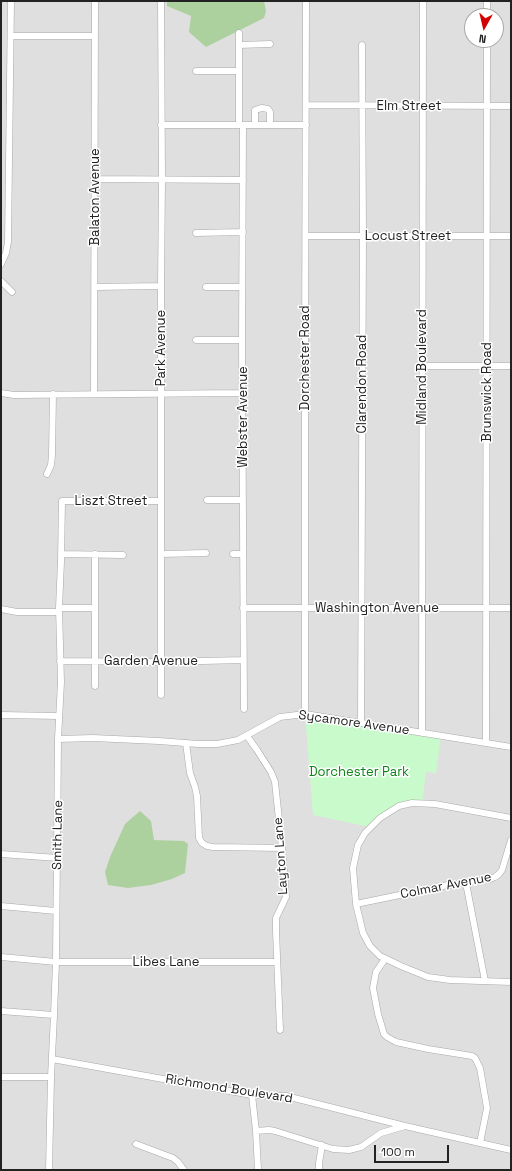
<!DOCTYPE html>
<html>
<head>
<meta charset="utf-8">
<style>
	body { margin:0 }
	#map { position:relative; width:512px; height:1171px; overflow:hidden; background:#f2efe9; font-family:"Space Grotesk",sans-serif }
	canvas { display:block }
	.frame { position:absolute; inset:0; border:2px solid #222; pointer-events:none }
	.north { position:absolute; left:464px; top:8px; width:40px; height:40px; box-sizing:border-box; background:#fff; border:1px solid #a7a7a7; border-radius:50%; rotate:188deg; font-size:11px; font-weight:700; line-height:16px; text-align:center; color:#222 }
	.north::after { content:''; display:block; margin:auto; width:14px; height:18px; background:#d40000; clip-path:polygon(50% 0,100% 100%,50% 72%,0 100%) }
	.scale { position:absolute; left:374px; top:1145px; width:75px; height:18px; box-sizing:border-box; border:2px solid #222; border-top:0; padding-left:5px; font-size:12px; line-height:14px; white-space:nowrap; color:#222; -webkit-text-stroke:3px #fff; paint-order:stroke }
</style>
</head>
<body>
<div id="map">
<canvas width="512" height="1171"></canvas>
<div class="frame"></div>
<div class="north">N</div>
<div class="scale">100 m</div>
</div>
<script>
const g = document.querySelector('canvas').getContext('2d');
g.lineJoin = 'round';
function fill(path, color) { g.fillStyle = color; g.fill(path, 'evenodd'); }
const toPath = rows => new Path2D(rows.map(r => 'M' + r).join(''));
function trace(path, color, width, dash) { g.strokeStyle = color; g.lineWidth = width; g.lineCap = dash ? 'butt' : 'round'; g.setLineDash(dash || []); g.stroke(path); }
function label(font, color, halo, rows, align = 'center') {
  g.font = font + ' "Space Grotesk",sans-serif'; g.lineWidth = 3; g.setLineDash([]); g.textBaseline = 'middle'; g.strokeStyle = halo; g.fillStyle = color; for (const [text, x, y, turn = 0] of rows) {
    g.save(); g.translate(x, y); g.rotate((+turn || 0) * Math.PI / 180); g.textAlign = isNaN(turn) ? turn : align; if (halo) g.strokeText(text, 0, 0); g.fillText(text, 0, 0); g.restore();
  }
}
fill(toPath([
	[1,1,511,1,511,1170,1,1170],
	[472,16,496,16,496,40,472,40]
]), '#e0dfdf');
fill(toPath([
	[167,1,264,1,266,11,264,18,206,47,189,32,191,16,167,6],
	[140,811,151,821,154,840,184,841,188,844,185,873,172,879,151,885,128,888,108,885,105,872,110,857,125,824]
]), '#add19e');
fill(toPath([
	[305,714,441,736,436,773,426,772,422,803,406,804,370,827,313,815]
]), '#c8facc');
const minor = toPath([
	[161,1,162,179,161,286,161,695],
	[487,1,487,16],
	[239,33,239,125],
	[11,36,95,36],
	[239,45,270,44],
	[196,71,239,71],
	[307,105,511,106],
	[161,125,306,125],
	[243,125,242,340,244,709],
	[255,125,255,110,258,109,262,108,268,109,270,112,270,125],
	[94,179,243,180],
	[196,233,243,232],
	[306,236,511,236],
	[1,264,6,253,8,242,11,1],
	[1,281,12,292],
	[95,287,161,286],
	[206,287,242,287],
	[196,340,242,340],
	[423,366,511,366],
	[1,393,14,395,243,393],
	[94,394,95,1],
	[47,474,51,465,52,455,53,394],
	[207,500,243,500],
	[61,554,123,555],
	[161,554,206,553],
	[233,554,243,554],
	[59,608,91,608,95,609],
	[243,608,511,608],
	[1,609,17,612,59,612],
	[60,661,162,662,243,660],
	[95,686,95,554],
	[305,714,305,365,306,1],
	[1,715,59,716],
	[361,723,363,236,362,45],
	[422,733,423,1],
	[247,736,257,750,271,772,275,782,282,848,286,897,276,918,276,931,280,1030],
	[58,739,93,738,159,741,198,744,217,744,238,740,280,717,305,714,511,747],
	[186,743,190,773,195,787,197,796,199,838,202,843,207,846,213,847,282,848],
	[486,743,487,40],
	[511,818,435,804,412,803,399,806,380,818,365,833,358,845,353,868,356,904,363,933,370,946,380,956,401,966,428,977,450,980,511,982],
	[1,854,58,858],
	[466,883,485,981],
	[356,904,448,885,490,879,495,877,499,874,502,870,511,840],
	[1,906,56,911],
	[1,957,56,962,276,962],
	[385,959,376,972,373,988,378,1014,384,1034,387,1037,396,1042,428,1049,472,1056,475,1058,480,1068,487,1108,480,1143],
	[1,1011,54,1015],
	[52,1059,252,1095,286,1096,405,1126],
	[1,1077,51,1077],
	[252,1095,256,1131,258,1170],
	[256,1131,269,1130,275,1131,333,1149,349,1150,361,1147,381,1133,405,1126,511,1150],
	[136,1144,173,1158,178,1162,184,1170],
	[49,1170,51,1077,54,1015,56,962,58,739,61,682,59,608,61,561,62,501,161,501],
	[319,1170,319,1163,322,1145]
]);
trace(minor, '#a9a9a9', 7);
trace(minor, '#fff', 6);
label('13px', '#222', '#fff', [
	["Elm Street",409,106],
	["Balaton Avenue",95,197,-90],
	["Locust Street",408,236],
	["Park Avenue",161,348,-90],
	["Dorchester Road",305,358,-90],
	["Midland Boulevard",422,367,-90],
	["Clarendon Road",362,384,-90],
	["Brunswick Road",487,392,-90],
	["Webster Avenue",243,417,-90],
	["Liszt Street",111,501],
	["Washington Avenue",377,608],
	["Garden Avenue",151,661],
	["Sycamore Avenue",354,723,8],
	["Smith Lane",58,835,-89],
	["Layton Lane",281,856,-94],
	["Colmar Avenue",446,886,-11],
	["Libes Lane",166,962],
	["Richmond Boulevard",229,1089,9]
]);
label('13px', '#0c8416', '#fff', [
	["Dorchester Park",359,772]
]);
</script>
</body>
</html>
